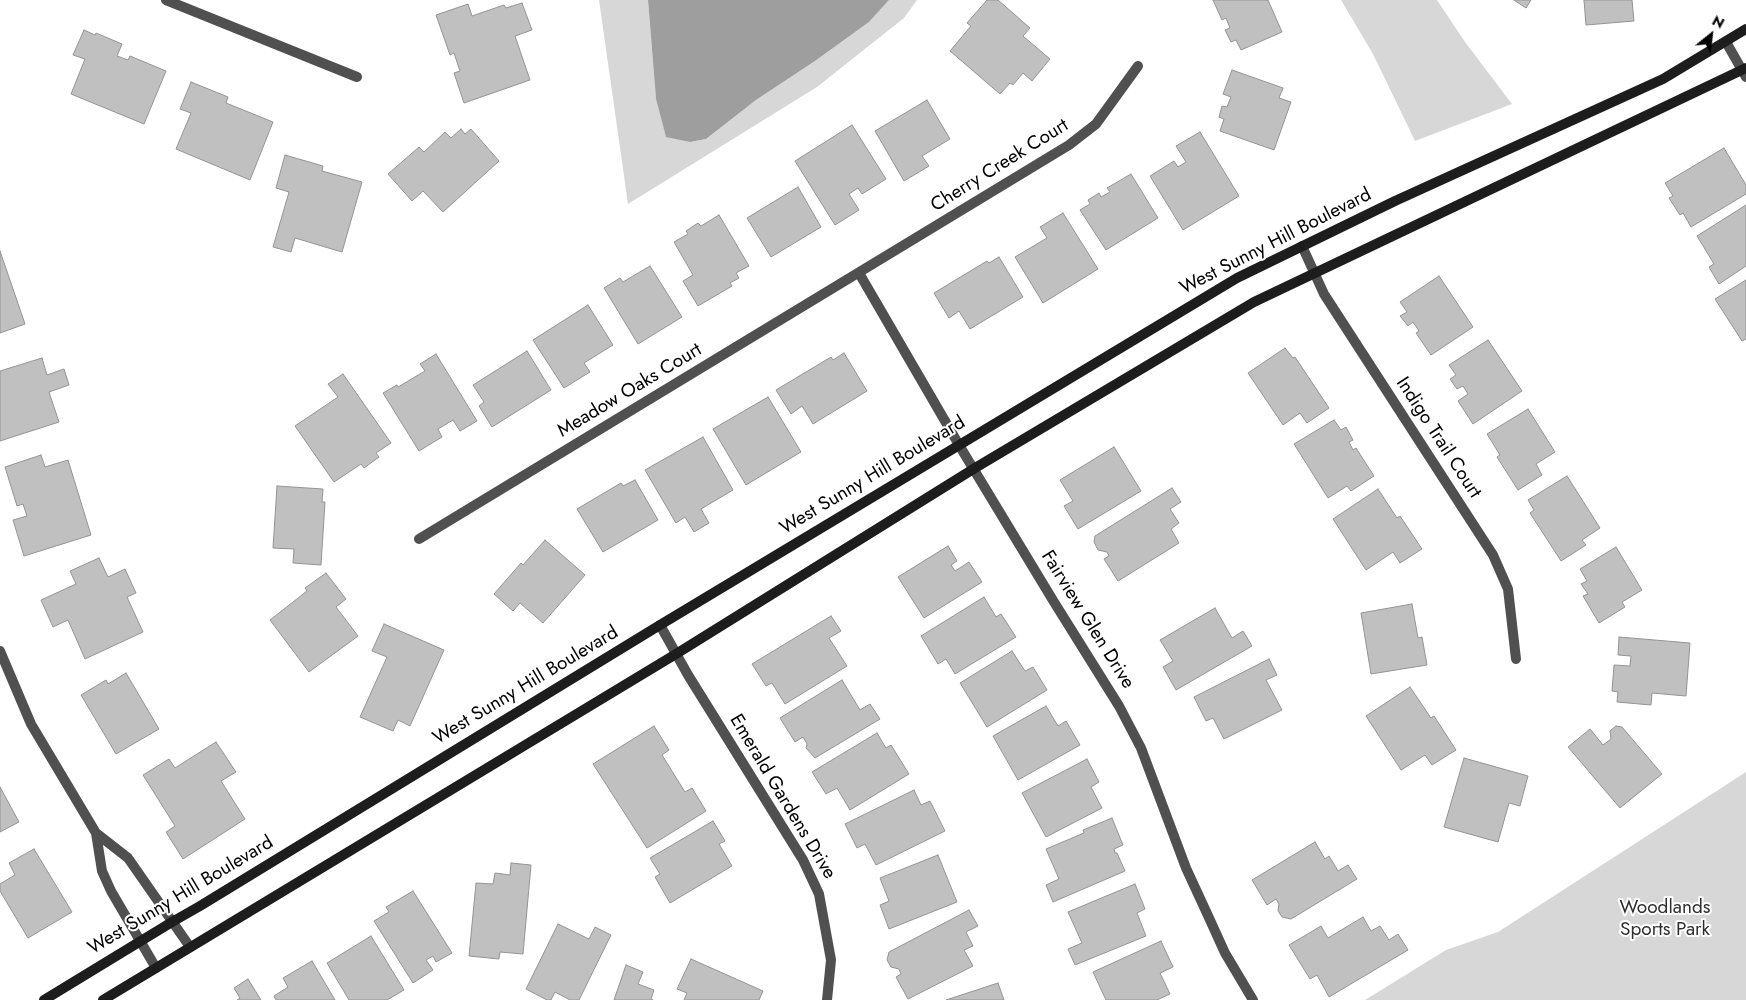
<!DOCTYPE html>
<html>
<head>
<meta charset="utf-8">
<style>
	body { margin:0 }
	#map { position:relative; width:1746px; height:1000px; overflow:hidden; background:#fff; font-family:Jost,sans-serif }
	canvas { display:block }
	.north { position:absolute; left:1686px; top:10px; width:50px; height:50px; -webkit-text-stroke:4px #fff; paint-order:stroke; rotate:29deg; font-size:14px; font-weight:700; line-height:20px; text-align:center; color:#000 }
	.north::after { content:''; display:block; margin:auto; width:18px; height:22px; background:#000; clip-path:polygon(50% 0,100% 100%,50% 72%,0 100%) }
</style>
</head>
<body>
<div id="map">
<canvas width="1746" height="1000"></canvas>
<div class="north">N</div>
</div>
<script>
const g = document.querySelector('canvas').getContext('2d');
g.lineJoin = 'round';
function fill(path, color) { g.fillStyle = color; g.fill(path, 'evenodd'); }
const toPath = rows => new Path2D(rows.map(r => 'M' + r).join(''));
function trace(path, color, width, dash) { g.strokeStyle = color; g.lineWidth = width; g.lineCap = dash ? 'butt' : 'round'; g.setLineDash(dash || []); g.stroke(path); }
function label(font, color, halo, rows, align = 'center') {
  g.font = font + ' Jost,sans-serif'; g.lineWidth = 4; g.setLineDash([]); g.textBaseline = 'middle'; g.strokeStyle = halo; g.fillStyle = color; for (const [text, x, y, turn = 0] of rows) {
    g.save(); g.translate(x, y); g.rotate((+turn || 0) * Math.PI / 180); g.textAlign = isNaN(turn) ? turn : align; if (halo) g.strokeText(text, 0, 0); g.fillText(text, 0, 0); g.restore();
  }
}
fill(toPath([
	[599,0,648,0,656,99,666,136,690,142,706,139,756,100,815,61,869,22,889,0,917,0,904,18,817,87,628,204],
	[1341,0,1437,0,1465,42,1512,104,1415,141,1373,54],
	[1746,772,1746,1000,1365,1000,1446,950,1498,932]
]), '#d7d7d7');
fill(toPath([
	[648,0,889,0,869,22,815,61,756,100,706,139,690,142,666,137,656,99]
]), '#9e9e9e');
const building = toPath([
	[987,0,998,0,1030,28,1023,36,1050,59,1032,81,1023,73,1013,85,1010,83,1000,94,950,51,971,26,967,23,987,0],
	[1213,0,1268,0,1282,32,1241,50,1236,40,1231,42,1225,30,1230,28,1226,18,1222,20,1213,0],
	[1514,0,1531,0,1526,8,1514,0],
	[1584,0,1632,0,1634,21,1586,25,1584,0],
	[522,3,532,30,515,36,530,80,464,103,454,73,460,71,454,53,450,55,436,15,468,4,472,16,504,5,506,8,522,3],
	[84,30,95,35,96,33,122,44,117,56,128,60,130,56,166,71,144,124,71,94,85,59,73,55,84,30],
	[1232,70,1283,88,1279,98,1291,102,1274,150,1220,131,1224,119,1219,117,1222,106,1227,107,1231,97,1223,94,1232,70],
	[191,82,228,97,226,103,273,122,250,180,176,149,191,113,180,109,191,82],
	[927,100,950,139,922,156,929,166,904,181,875,131,927,100],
	[852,125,886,179,862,194,858,188,849,194,859,210,835,225,795,161,852,125],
	[461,129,465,134,471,129,499,161,443,212,423,191,412,201,388,174,419,147,424,152,445,132,451,138,461,129],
	[1200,132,1239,196,1183,230,1150,176,1174,161,1178,167,1186,162,1176,146,1200,132],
	[1724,148,1746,185,1746,194,1691,227,1683,213,1680,215,1669,198,1673,196,1665,183,1724,148],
	[285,155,323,166,322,171,362,182,342,252,295,238,291,252,273,247,289,192,276,188,285,155],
	[1131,174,1158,218,1106,250,1080,210,1090,204,1088,200,1099,193,1101,197,1110,192,1107,188,1131,174],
	[798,187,821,227,771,257,747,218,798,187],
	[1746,205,1746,266,1719,284,1709,267,1714,264,1697,236,1746,205],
	[1063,213,1098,269,1043,303,1015,257,1047,238,1040,227,1063,213],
	[719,215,749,266,736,273,739,278,730,283,732,286,698,306,683,281,693,275,674,242,688,234,686,231,698,223,701,226,719,215],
	[0,251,25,324,0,333,0,251],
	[999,257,1023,297,970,329,959,311,949,318,934,293,987,261,989,263,999,257],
	[650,266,682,317,638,344,604,288,620,278,623,282,650,266],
	[1439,276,1473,327,1431,355,1416,333,1419,331,1413,322,1408,326,1400,316,1407,312,1400,302,1439,276],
	[1746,280,1746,339,1742,341,1715,299,1746,280],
	[588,305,613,345,584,363,590,372,564,388,533,340,588,305],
	[1488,340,1522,391,1473,424,1458,401,1468,394,1463,386,1457,389,1450,379,1456,375,1449,365,1488,340],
	[1285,348,1293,358,1295,357,1329,408,1307,423,1300,413,1283,425,1248,373,1285,348],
	[527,351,551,390,492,427,479,406,484,402,473,385,527,351],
	[844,353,867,391,813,424,802,406,791,414,776,390,831,357,833,360,844,353],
	[436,354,477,421,460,431,453,420,438,429,442,437,419,451,383,393,397,385,398,387,425,371,420,364,436,354],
	[42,358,47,375,64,369,69,385,49,392,59,422,0,441,0,371,42,358],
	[343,374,391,443,376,453,379,457,364,468,361,464,334,482,295,426,338,397,328,384,343,374],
	[768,397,801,452,746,485,713,429,768,397],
	[1528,409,1555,452,1536,464,1542,475,1518,490,1497,457,1500,455,1487,434,1528,409],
	[1334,420,1341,430,1346,427,1353,440,1349,442,1353,450,1356,448,1374,476,1351,491,1347,486,1328,498,1294,444,1334,420],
	[703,437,733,490,701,509,709,523,694,532,685,517,676,523,645,470,703,437],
	[1114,447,1141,491,1078,529,1064,506,1073,501,1060,480,1114,447],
	[41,455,45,467,68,460,91,535,24,556,13,520,27,516,23,504,17,506,5,467,41,455],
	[1567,476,1600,528,1582,540,1586,545,1561,561,1530,513,1534,510,1528,500,1567,476],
	[635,480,658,520,603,552,577,509,621,483,623,486,635,480],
	[277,486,323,489,322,502,325,502,321,565,293,563,294,549,273,548,277,486],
	[1172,488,1181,502,1170,509,1179,523,1171,529,1179,543,1118,581,1104,559,1109,556,1107,552,1098,550,1094,542,1095,536,1172,488],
	[1378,489,1397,518,1400,516,1422,549,1400,563,1393,552,1366,570,1333,519,1378,489],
	[545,540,585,575,543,623,520,603,513,611,494,594,521,563,523,565,545,540],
	[948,546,957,561,951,565,955,571,969,562,982,582,924,618,898,577,948,546],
	[1616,547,1642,590,1622,602,1625,607,1599,623,1583,596,1588,594,1581,584,1587,581,1580,569,1616,547],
	[99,558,108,577,125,569,136,593,127,597,143,632,85,659,68,620,53,627,41,600,76,584,70,571,99,558],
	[326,573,346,599,336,607,358,636,309,672,270,620,307,591,305,588,326,573],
	[984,597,996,617,1001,614,1016,637,955,674,946,659,938,664,921,636,984,597],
	[1412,604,1418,638,1422,637,1427,665,1371,674,1361,613,1412,604],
	[1215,608,1232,638,1243,631,1252,646,1176,690,1163,667,1173,661,1160,640,1215,608],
	[831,616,841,631,829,638,847,666,785,704,772,683,766,686,752,664,831,616],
	[384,624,444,650,410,726,398,720,393,731,360,717,387,657,372,651,384,624],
	[1619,637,1690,643,1686,696,1652,693,1651,705,1617,702,1618,692,1612,691,1614,665,1630,666,1631,656,1618,655,1619,637],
	[1012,651,1025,671,1033,667,1047,690,987,727,960,683,1012,651],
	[1269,659,1277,675,1266,680,1282,710,1224,739,1213,718,1206,721,1194,697,1269,659],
	[126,673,159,729,116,754,81,695,106,680,108,684,126,673],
	[842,680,860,710,870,704,880,719,815,758,806,748,807,744,803,737,795,742,780,718,842,680],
	[1410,687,1431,718,1434,716,1456,750,1432,765,1425,755,1401,770,1366,716,1410,687],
	[1046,706,1058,726,1066,721,1080,745,1018,780,993,736,1046,706],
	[654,726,669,750,662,755,685,792,692,788,706,811,647,848,593,764,654,726],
	[1616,726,1622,727,1662,774,1620,808,1568,747,1590,729,1603,745,1611,739,1610,731,1616,726],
	[877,733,886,748,891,745,909,774,850,810,837,788,826,794,812,772,877,733],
	[216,742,236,772,221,781,245,819,183,859,166,832,175,826,143,775,169,759,175,768,216,742],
	[1464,758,1528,776,1520,806,1509,803,1498,842,1444,827,1464,758],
	[1087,759,1099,782,1091,787,1102,808,1046,837,1022,793,1087,759],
	[0,787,19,822,0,832,0,787],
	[914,790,921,805,930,801,945,831,876,865,865,844,857,848,845,824,914,790],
	[1112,818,1123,845,1114,849,1115,853,1117,853,1125,871,1053,902,1046,885,1059,879,1046,849,1084,833,1083,830,1112,818],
	[713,821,725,841,719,844,732,866,670,903,655,877,660,874,650,858,713,821],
	[1315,842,1325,859,1329,856,1338,871,1348,865,1357,879,1291,919,1282,917,1278,911,1279,904,1276,899,1267,905,1252,880,1315,842],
	[34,849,72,912,28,938,0,891,0,884,15,875,9,863,34,849],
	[938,855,957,902,889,929,880,905,889,901,880,878,938,855],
	[511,863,531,865,523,954,500,952,499,959,469,956,476,883,493,884,495,873,510,875,511,863],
	[1135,884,1145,909,1137,913,1146,936,1075,965,1068,949,1082,943,1068,912,1135,884],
	[413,891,452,953,436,962,433,956,426,960,433,970,413,983,374,921,389,912,386,907,413,891],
	[969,910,978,926,966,932,973,946,964,950,973,966,908,999,896,977,901,974,899,969,891,967,887,960,889,952,969,910],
	[1363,917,1371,931,1380,926,1389,940,1398,934,1408,950,1329,997,1317,975,1310,979,1289,945,1321,926,1328,938,1363,917],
	[558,924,589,939,595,927,611,935,579,1000,570,1000,555,992,551,1000,547,1000,526,989,558,924],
	[371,936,404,990,387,1000,349,1000,327,963,371,936],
	[1161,941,1173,967,1160,973,1170,994,1157,1000,1106,1000,1093,972,1161,941],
	[691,959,763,991,759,1000,684,1000,687,993,677,989,691,959],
	[312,961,335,1000,276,1000,274,996,288,987,283,978,312,961],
	[626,965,643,972,638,984,654,990,651,999,653,1000,614,1000,626,965],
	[248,979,261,1000,237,1000,240,998,234,988,248,979],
	[998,983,1004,1000,946,1000,998,983]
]);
fill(building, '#c0c0c0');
trace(building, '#949494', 1);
trace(toPath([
	[166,0,357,77],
	[1726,42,1746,77],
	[1302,246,1324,294,1493,555,1508,589,1516,659],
	[859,273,959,445,1054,602,1119,706,1141,748,1186,868,1210,920,1225,953,1253,1000],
	[419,539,1069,145,1096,124,1138,66],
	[660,625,688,675,803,860,819,894,831,960,827,1000],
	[0,651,31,724,96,833,102,871,111,891,156,968],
	[96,833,128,858,190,947]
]), '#505050', 10);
trace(toPath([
	[44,1000,172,922,200,906,660,625,1237,278,1395,201,1663,79,1746,29],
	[103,1000,676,654,975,468,1254,302,1746,68]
]), '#1d1d1d', 10);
label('19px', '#000', '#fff', [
	["Cherry Creek Court",1000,166,-32],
	["West Sunny Hill Boulevard",1276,242,-27],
	["Meadow Oaks Court",630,391,-31],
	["Indigo Trail Court",1438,438,57],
	["West Sunny Hill Boulevard",873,476,-31],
	["Fairview Glen Drive",1087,620,58],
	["West Sunny Hill Boulevard",526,686,-31],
	["Emerald Gardens Drive",782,797,59],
	["West Sunny Hill Boulevard",181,896,-31]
]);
label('19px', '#2e2e2e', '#fff', [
	["Woodlands",1665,908],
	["Sports Park",1665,930]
]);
</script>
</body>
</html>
